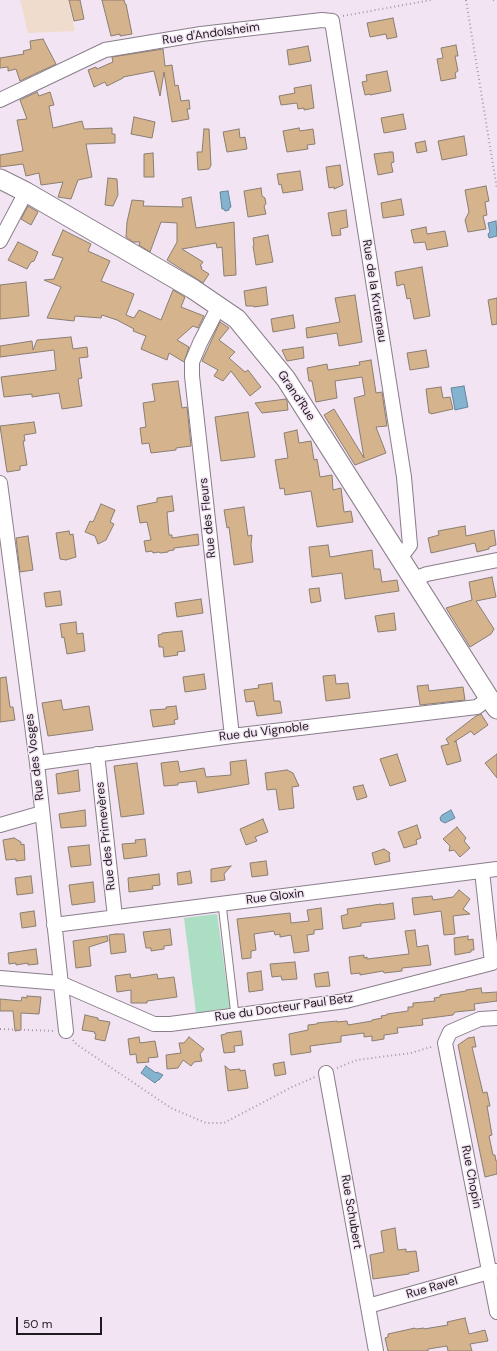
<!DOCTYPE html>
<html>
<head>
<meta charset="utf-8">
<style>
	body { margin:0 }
	#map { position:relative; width:497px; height:1351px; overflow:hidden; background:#f2e4f3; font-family:"DM Sans",sans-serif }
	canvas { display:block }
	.scale { position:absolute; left:16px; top:1317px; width:86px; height:18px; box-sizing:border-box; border:2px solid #1f1a1f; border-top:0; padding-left:5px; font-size:12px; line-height:14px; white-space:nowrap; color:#1f1a1f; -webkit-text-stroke:3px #f2e4f3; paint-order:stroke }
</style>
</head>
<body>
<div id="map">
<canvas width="497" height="1351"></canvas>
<div class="scale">50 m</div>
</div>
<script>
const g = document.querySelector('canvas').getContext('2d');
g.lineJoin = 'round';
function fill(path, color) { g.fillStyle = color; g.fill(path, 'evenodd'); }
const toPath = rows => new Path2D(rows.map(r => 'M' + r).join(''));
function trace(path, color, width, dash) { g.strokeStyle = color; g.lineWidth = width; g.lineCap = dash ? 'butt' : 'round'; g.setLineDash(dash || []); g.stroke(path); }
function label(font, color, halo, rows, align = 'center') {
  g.font = font + ' "DM Sans",sans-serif'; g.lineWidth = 3; g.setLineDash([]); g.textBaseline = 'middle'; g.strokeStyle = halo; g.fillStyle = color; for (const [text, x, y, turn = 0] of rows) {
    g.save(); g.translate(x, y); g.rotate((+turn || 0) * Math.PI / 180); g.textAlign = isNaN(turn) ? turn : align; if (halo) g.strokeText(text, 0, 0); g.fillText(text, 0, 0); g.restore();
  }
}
fill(toPath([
	[20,0,68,0,75,31,28,33]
]), '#efdccc');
fill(toPath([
	[217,914,230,1008,196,1013,184,918]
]), '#acdec3');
const water = toPath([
	[228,191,231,207,229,208,229,210,225,211,224,209,222,209,220,192,228,191],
	[496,221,497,236,489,238,488,234,490,232,488,223,496,221],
	[464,386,468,407,455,410,451,388,464,386],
	[451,810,455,818,445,823,441,821,440,818,442,815,451,810],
	[146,1066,156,1073,157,1072,163,1075,159,1080,158,1080,155,1083,141,1073,146,1066]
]);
fill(water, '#83b3cf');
trace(water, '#65859a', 1);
const building = toPath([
	[69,0,80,0,84,19,74,21,69,0],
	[102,0,124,0,125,4,126,4,132,34,120,36,120,34,111,36,102,0],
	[393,18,397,37,387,39,386,34,370,37,367,23,393,18],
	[43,39,56,64,20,81,16,69,8,71,8,67,0,68,0,58,24,54,23,51,31,49,30,41,43,39],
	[456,45,458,56,455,56,458,71,455,73,456,78,441,81,437,59,443,58,441,48,456,45],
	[308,46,311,61,289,65,287,50,308,46],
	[163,49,165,66,172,65,175,86,178,85,181,101,189,100,190,109,187,109,189,119,172,122,164,72,160,96,154,71,123,77,123,78,107,86,105,82,94,87,88,70,96,67,97,69,113,62,112,57,163,49],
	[387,71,391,91,370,95,370,94,365,95,362,82,367,81,366,75,387,71],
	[311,85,314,108,304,110,304,108,298,109,297,103,281,105,279,96,295,93,294,88,311,85],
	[37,92,39,96,50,92,54,105,49,106,53,128,82,121,84,129,112,128,112,134,115,134,115,143,86,144,92,177,78,180,71,199,58,197,63,182,41,185,39,173,26,176,23,164,0,167,0,155,23,151,17,120,27,119,20,100,37,92],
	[403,114,406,129,384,133,381,118,403,114],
	[134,117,155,122,152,138,131,134,134,117],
	[299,128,300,131,313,129,315,144,307,145,308,149,287,152,283,131,299,128],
	[204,129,209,129,211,165,209,169,198,170,197,152,202,152,204,129],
	[239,129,240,138,245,137,247,149,227,152,223,132,239,129],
	[464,136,467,155,442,160,438,141,464,136],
	[425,141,427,151,417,153,415,143,425,141],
	[390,152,393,152,394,162,391,163,393,172,378,175,374,154,390,152],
	[153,153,154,177,144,177,144,154,153,153],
	[340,165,343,185,334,189,334,187,329,188,326,167,340,165],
	[300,171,303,190,283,193,281,184,279,185,277,174,300,171],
	[108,178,117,179,118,195,113,206,105,205,108,178],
	[486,186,489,201,485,202,487,215,483,216,486,229,468,232,465,220,469,212,465,190,486,186],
	[261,188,262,196,265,198,266,204,264,206,266,214,248,217,244,191,261,188],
	[191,197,196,228,234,222,236,275,224,276,222,247,217,248,216,243,182,249,203,262,200,266,202,267,201,269,209,274,203,283,167,260,177,242,177,223,161,222,150,252,139,245,140,242,133,242,126,237,127,222,132,200,144,201,143,206,183,207,182,199,191,197],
	[401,199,404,215,383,218,381,203,401,199],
	[28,206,38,212,31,225,21,219,28,206],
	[346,210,348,227,340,229,341,235,332,236,328,213,346,210],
	[426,227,427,234,445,231,448,246,427,250,425,242,414,243,411,230,426,227],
	[63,230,91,244,88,251,110,261,101,281,134,294,126,315,134,318,139,310,161,320,173,290,185,297,181,307,204,316,198,328,193,326,177,340,189,347,184,362,169,353,167,360,141,349,146,336,133,331,134,329,117,320,102,315,101,318,75,316,74,321,47,318,61,287,44,280,54,279,63,258,52,255,63,230],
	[268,235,273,262,256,265,253,246,254,245,253,238,268,235],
	[18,242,38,252,34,261,31,262,27,269,8,260,18,242],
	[422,267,430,316,414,319,410,298,407,299,404,284,397,286,395,272,422,267],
	[26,282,29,316,0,319,0,285,26,282],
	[266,287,268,305,254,307,254,306,246,306,244,291,266,287],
	[355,295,362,342,339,346,337,333,307,338,306,328,340,322,335,298,355,295],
	[497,298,497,324,492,325,488,300,497,298],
	[293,315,295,328,273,332,271,319,293,315],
	[220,322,229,328,219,340,235,352,229,358,245,372,248,370,261,387,250,396,231,371,223,381,214,376,218,370,202,361,220,322],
	[71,337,73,349,87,347,88,357,79,358,82,378,78,379,82,406,62,409,59,393,32,397,32,394,4,397,1,377,56,370,54,350,0,357,0,346,32,341,33,350,37,340,71,337],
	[303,347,304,358,287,361,282,350,303,347],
	[426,350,429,367,410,370,407,353,426,350],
	[371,360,376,393,382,392,387,426,376,427,386,453,355,465,324,415,334,409,364,458,354,398,365,395,362,377,335,381,337,398,316,402,312,381,309,381,307,368,327,364,328,370,360,365,359,362,371,360],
	[178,381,182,408,187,407,191,446,176,448,176,450,151,453,149,443,142,444,140,428,146,427,143,403,155,401,152,384,178,381],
	[441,387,443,398,450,397,453,409,431,414,431,413,429,413,426,389,441,387],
	[286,399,287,401,288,410,262,413,255,403,286,399],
	[248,412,255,457,221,461,215,417,248,412],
	[34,422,36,433,24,435,25,441,23,441,27,465,20,466,20,470,7,472,0,426,34,422],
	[297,430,299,443,311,441,314,460,317,459,320,477,332,475,333,490,341,488,344,512,351,511,353,522,317,527,311,491,285,495,284,488,280,489,275,460,288,458,284,433,297,430],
	[172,496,174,511,167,512,169,535,172,535,172,538,198,534,199,545,174,548,174,550,168,551,168,552,160,553,159,552,153,553,152,551,146,552,144,541,151,540,147,522,140,523,137,506,157,502,157,498,172,496],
	[101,504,115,510,110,522,114,524,106,540,98,544,95,536,85,532,90,521,93,522,101,504],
	[244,507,248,536,252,535,251,545,253,562,234,565,229,527,227,528,224,510,244,507],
	[465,526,466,536,494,530,496,545,489,547,489,549,477,552,475,543,431,553,428,538,439,535,438,531,465,526],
	[69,531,70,535,73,534,76,557,66,560,60,559,56,533,69,531],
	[28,536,33,570,20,572,16,538,28,536],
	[328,545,330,557,372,550,374,569,380,569,382,582,397,580,399,591,345,599,342,573,312,577,309,547,328,545],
	[492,577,496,597,476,601,494,629,491,634,470,647,446,608,472,600,469,582,492,577],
	[319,588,321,601,311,603,309,589,319,588],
	[60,591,62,605,46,607,44,593,60,591],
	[201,599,203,613,177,617,175,603,201,599],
	[394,613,396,630,378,632,375,616,394,613],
	[76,622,77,634,83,633,85,651,67,654,64,637,62,638,60,624,76,622],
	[182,631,185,651,177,652,178,655,164,657,163,647,159,647,158,635,162,634,162,633,182,631],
	[204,674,206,689,185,692,183,677,204,674],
	[335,675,336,684,348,683,350,698,326,701,323,676,335,675],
	[6,677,10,707,13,707,15,720,0,722,0,678,6,677],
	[272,683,274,701,280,701,282,713,257,716,254,701,246,702,244,690,259,688,258,685,272,683],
	[428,685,429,691,463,687,465,700,420,705,417,686,428,685],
	[61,700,63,710,89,706,93,730,48,736,42,703,61,700],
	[176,706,178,719,174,720,175,724,153,727,150,710,166,709,166,707,176,706],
	[481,714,488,725,474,735,471,731,454,742,456,741,461,761,447,765,441,746,449,744,446,739,476,716,481,714],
	[397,754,406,781,390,786,380,759,397,754],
	[497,754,497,778,485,763,497,754],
	[246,760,249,784,198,793,196,781,178,783,178,785,164,786,161,763,178,761,180,772,204,768,206,777,231,775,230,762,246,760],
	[137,763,144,814,121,817,114,766,137,763],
	[78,770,80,791,58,794,56,774,78,770],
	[287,770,293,773,299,786,292,787,294,808,279,810,276,789,267,790,265,773,287,770],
	[363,785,367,797,357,800,353,787,363,785],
	[85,810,86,826,61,828,59,814,85,810],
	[263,819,268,832,255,837,257,841,246,845,240,829,263,819],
	[417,825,421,838,416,840,417,844,404,848,398,832,417,825],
	[457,827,466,838,464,841,470,848,460,857,454,850,449,851,450,846,443,839,457,827],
	[14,838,21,842,21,845,24,844,25,860,16,861,16,859,6,860,3,840,14,838],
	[145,839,147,856,124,859,122,844,136,843,135,840,145,839],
	[89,845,91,865,71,867,68,847,89,845],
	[384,849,390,853,389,855,390,861,375,865,372,853,384,849],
	[266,861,268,875,252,877,250,863,266,861],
	[231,866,224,874,225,880,211,882,211,869,231,866],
	[190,871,192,883,178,885,177,873,190,871],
	[159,874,160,885,152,886,153,889,129,892,128,878,159,874],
	[31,876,33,893,17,895,15,878,31,876],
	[93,882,95,902,72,905,69,885,93,882],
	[459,890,470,899,463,909,470,914,453,916,455,934,444,935,441,911,414,915,412,898,432,896,433,900,453,897,459,890],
	[393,903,395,919,361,923,361,926,343,929,341,916,348,914,347,909,381,904,381,905,393,903],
	[321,908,323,929,314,930,314,934,307,935,309,951,294,953,291,935,280,937,280,934,275,935,274,931,254,934,256,950,251,951,251,958,242,959,237,919,290,913,291,923,309,921,307,910,321,908],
	[34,911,36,926,22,928,20,913,34,911],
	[170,929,172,945,164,946,164,949,151,951,151,948,146,948,143,932,170,929],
	[415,930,417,947,428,945,431,965,402,968,402,971,384,973,383,971,360,975,360,973,351,974,349,957,364,955,364,958,367,957,367,959,409,954,405,931,415,930],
	[116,934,124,934,126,952,111,954,109,935,116,934],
	[107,936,108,941,89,947,91,966,76,968,73,941,107,936],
	[468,936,468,940,473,939,474,950,471,950,471,952,455,955,454,938,468,936],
	[36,949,38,964,28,965,28,963,16,965,16,963,9,964,8,953,36,949],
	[295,962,297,979,282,980,281,976,272,977,270,964,295,962],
	[261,971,263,990,249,992,247,973,261,971],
	[328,972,330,986,316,987,314,974,328,972],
	[130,974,131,978,157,974,158,979,174,977,177,997,147,1001,147,1003,131,1003,131,990,117,992,115,976,130,974],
	[481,988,482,993,497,992,497,1001,474,1004,475,1010,455,1012,453,1015,422,1019,423,1025,397,1028,398,1033,384,1035,384,1039,372,1041,372,1036,364,1037,364,1033,341,1036,341,1042,310,1046,311,1052,291,1055,289,1034,308,1030,308,1025,317,1024,317,1023,337,1021,337,1022,347,1021,348,1025,372,1021,372,1020,382,1018,381,1016,387,1015,387,1014,408,1011,408,1007,413,1007,413,1003,435,1001,434,998,440,997,440,995,466,991,466,990,481,988],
	[27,996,41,997,39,1014,21,1013,21,1030,15,1031,13,1011,0,1011,0,999,21,1001,22,997,27,998,27,996],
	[85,1015,98,1018,98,1020,110,1022,105,1041,95,1039,96,1034,94,1033,95,1032,82,1030,85,1015],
	[241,1031,243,1045,234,1046,235,1052,224,1053,221,1035,226,1034,226,1033,241,1031],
	[139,1037,140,1043,155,1041,158,1057,148,1058,149,1062,137,1063,136,1054,130,1055,128,1039,139,1037],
	[189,1037,204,1049,200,1054,202,1061,194,1062,191,1066,183,1060,178,1068,167,1069,166,1055,181,1053,179,1043,184,1043,189,1037],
	[474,1037,476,1047,472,1047,483,1093,487,1092,490,1106,487,1106,492,1135,489,1136,493,1155,495,1155,496,1161,497,1161,497,1174,485,1177,458,1045,468,1038,474,1037],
	[284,1062,286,1074,275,1076,273,1064,284,1062],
	[225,1066,230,1070,240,1069,240,1071,245,1070,248,1088,228,1091,225,1066],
	[395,1228,398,1250,406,1249,406,1252,416,1251,419,1271,409,1273,409,1274,373,1279,370,1255,384,1252,381,1231,395,1228],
	[465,1318,469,1334,485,1330,488,1341,470,1344,472,1351,448,1351,447,1346,428,1349,428,1351,388,1351,385,1338,388,1337,388,1334,415,1328,416,1329,424,1328,424,1329,448,1325,447,1322,465,1318]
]);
fill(building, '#d5b38d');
trace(building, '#8a7e71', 1);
const lane = toPath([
	[222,904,235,1015]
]);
const street = toPath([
	[0,100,105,50,201,34,322,20,332,21,404,477,410,545,400,558],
	[0,241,26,192],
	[219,306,200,343,192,362,192,376,232,736],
	[0,483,37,763,66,1031],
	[414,579,427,574,497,560],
	[97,754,115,917],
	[37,763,232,736,477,707,489,698],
	[0,825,42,813],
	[54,925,497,869],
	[0,978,60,983,154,1024,170,1024,346,1001,492,963,482,871],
	[497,1018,480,1019,450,1032,445,1043,497,1312],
	[326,1073,376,1351],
	[368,1306,489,1272,497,1271]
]);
const secondary = toPath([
	[0,179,26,192,193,289,237,319,286,379,489,698,497,709]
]);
trace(lane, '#8a7e8b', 9);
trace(street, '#8a7e8b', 16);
trace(secondary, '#8a7e8b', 21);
trace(toPath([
	[466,0,497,189],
	[493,0,497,1],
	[343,16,431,0],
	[0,1029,55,1031],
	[73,1040,76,1044,171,1108,206,1123,224,1123,292,1087,315,1077],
	[337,1068,357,1060,411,1053,434,1046]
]), '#a59ba6', 2, [1, 3]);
trace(lane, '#fff', 7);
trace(street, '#fff', 14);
trace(secondary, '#fff', 19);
label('12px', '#1f1a1f', '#f2e4f3', [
	["Rue d'Andolsheim",211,34,-8],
	["Rue de la Krutenau",374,291,81],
	["Grand'Rue",296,396,56],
	["Rue des Fleurs",208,518,-96],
	["Rue du Vignoble",264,732,-7],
	["Rue des Vosges",35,757,-97],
	["Rue des Primevères",106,836,-96],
	["Rue Gloxin",275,897,-7],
	["Rue du Docteur Paul Betz",284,1008,-8],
	["Rue Chopin",471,1177,79],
	["Rue Schubert",351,1212,80],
	["Rue Ravel",432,1288,-16]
]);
</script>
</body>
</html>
